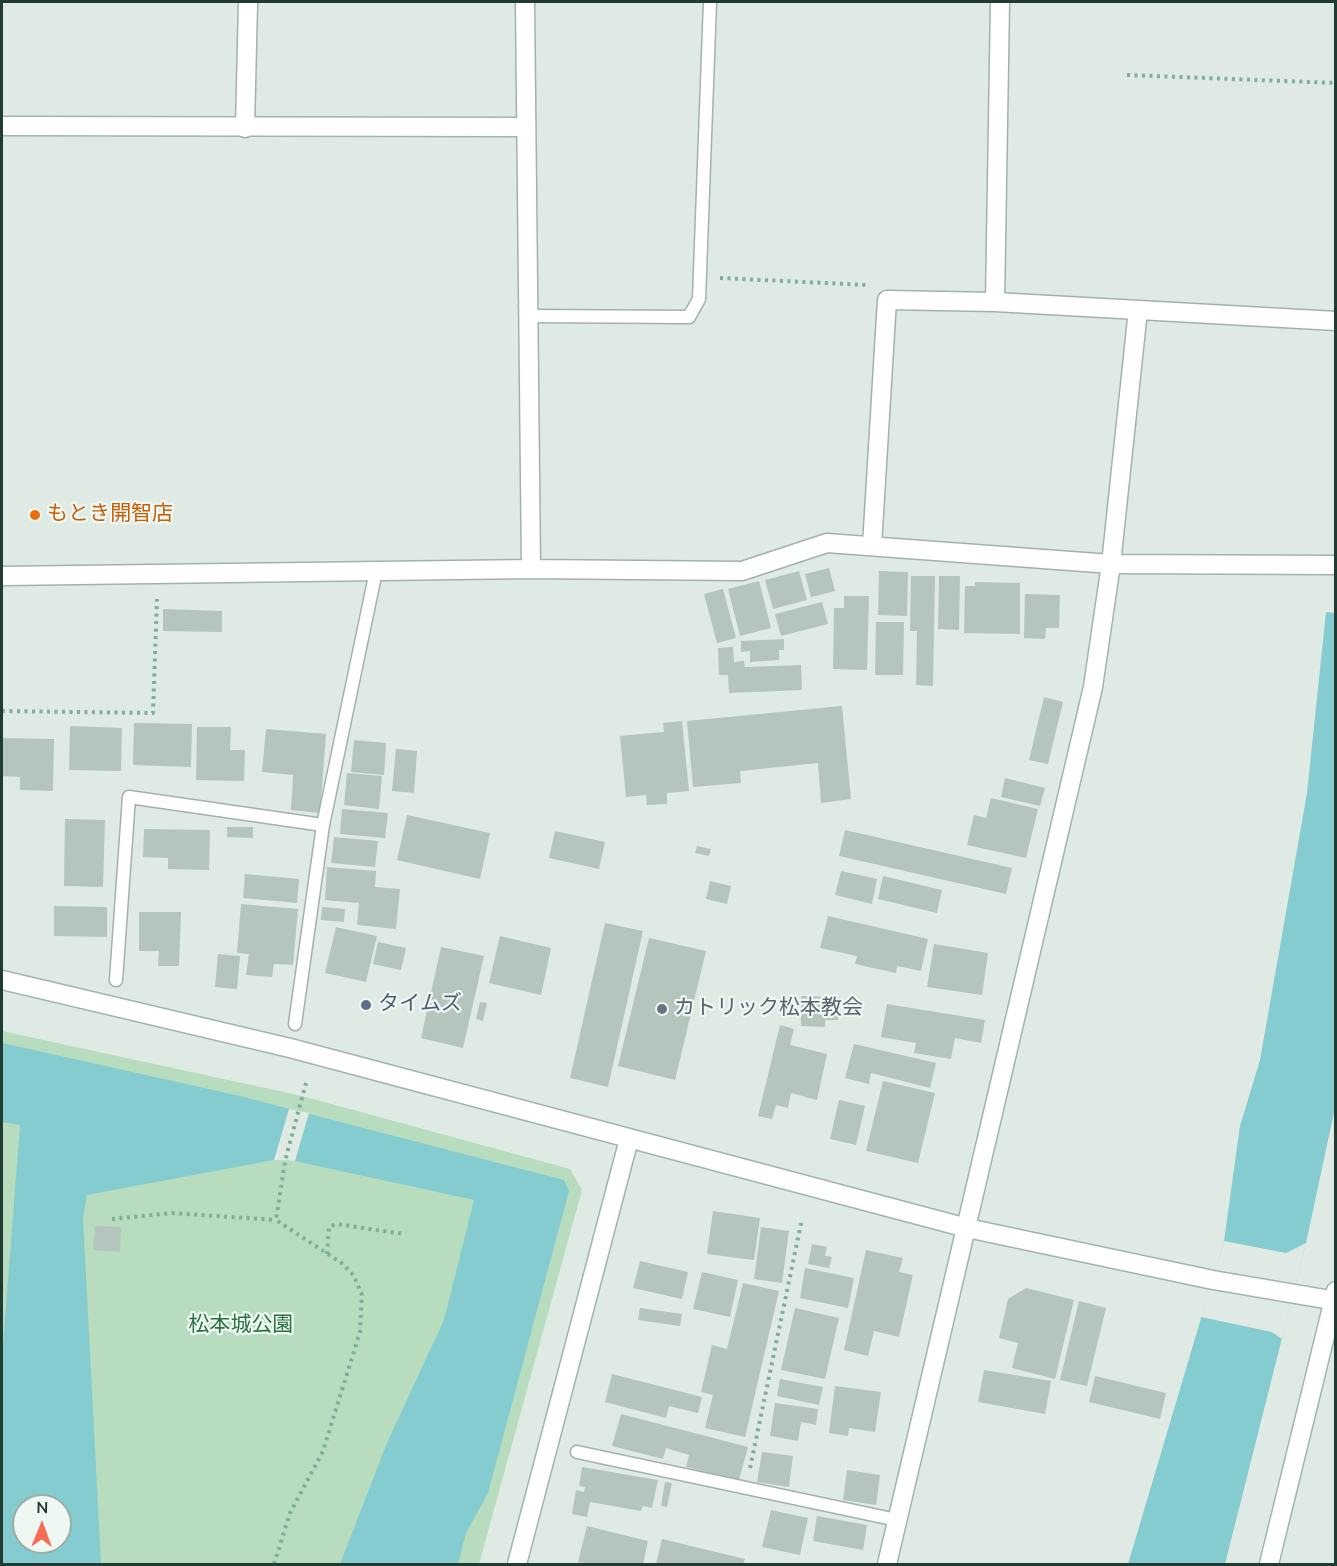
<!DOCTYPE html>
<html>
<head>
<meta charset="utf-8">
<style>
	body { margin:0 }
	#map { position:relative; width:1337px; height:1566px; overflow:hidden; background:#dfeae4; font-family:"Nunito Sans",sans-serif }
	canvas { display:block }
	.frame { position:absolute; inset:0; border:3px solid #203b31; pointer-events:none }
	.north { position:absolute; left:12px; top:1494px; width:60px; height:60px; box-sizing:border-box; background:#eff7f2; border:2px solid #9caca5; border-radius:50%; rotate:1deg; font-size:16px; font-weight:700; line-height:24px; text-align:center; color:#203b31 }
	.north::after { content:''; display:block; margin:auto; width:21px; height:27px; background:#f56d52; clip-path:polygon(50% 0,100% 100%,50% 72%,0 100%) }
</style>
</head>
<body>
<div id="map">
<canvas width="1337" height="1566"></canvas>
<div class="frame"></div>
<div class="north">N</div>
</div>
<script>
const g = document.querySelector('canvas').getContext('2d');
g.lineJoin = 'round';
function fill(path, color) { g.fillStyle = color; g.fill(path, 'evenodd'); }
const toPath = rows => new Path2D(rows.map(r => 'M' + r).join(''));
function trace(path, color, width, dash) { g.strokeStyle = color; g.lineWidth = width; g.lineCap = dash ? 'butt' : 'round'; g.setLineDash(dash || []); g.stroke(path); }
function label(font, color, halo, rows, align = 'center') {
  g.font = font + ' "Nunito Sans","Noto Sans JP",sans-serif'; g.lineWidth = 4.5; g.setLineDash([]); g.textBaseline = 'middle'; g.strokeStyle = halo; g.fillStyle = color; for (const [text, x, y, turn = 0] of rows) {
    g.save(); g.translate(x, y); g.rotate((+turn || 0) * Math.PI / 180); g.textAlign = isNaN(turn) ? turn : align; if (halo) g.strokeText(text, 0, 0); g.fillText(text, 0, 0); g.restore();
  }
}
fill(toPath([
	[2,1031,302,1096,570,1169,582,1190,479,1564,2,1564],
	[24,1506,60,1506,60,1542,24,1542]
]), '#b7dcbe');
fill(toPath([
	[1326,612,1335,613,1336,1103,1306,1243,1225,1564,1128,1564,1224,1241,1240,1126,1260,1060,1307,793],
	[2,1043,240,1096,564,1180,569,1191,488,1493,466,1533,458,1564,340,1564,387,1443,444,1320,474,1200,295,1161,274,1160,87,1195,83,1218,101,1564,2,1564,2,1358,20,1125,2,1122],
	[24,1506,60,1506,60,1542,24,1542]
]), '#85ccd1');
fill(toPath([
	[289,1109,309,1113,295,1161,274,1160],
	[1224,1241,1286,1253,1306,1243,1282,1339,1272,1332,1201,1317]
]), '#dfeae4');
fill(toPath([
	[829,568,835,591,811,597,805,574],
	[799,571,807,600,773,609,765,580],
	[879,571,908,572,907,616,878,615],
	[911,576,935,576,933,686,916,685,917,631,910,631],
	[939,576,960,576,959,630,938,629],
	[759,581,771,628,740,636,728,589],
	[975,582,1020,583,1020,634,964,633,965,586,975,586],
	[723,589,736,638,717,643,704,594],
	[1025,594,1060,595,1059,628,1046,628,1045,639,1024,638],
	[844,596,869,596,867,670,833,669,834,608,844,608],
	[822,602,828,624,781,636,775,614],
	[163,609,222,611,222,632,163,631],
	[876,622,904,622,903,675,875,675],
	[784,639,784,650,779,650,779,660,750,662,750,651,741,652,741,641],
	[733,647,734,662,744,661,745,667,801,665,802,690,729,693,728,675,719,675,718,648],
	[1044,697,1063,702,1048,764,1029,760],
	[842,706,851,799,821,803,818,763,740,771,741,783,693,787,687,721],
	[682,721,689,791,667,793,667,804,647,805,646,795,626,797,620,736,664,732,663,723],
	[134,723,192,724,191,767,133,765],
	[70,726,122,728,121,771,69,770],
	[197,727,231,727,230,750,245,750,244,781,196,780],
	[266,729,326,734,320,813,291,810,293,775,262,772],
	[2,738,54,739,53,791,20,790,20,777,2,776],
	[354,740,386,743,384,775,351,772],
	[396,749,417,751,414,793,392,791],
	[347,773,382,776,379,809,344,805],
	[1005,778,1045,788,1040,806,1001,797],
	[991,798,1038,809,1026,858,967,845,974,815,986,818],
	[342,809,388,813,385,838,340,834],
	[407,815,490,833,480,879,397,860],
	[65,819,105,820,103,887,64,886],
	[227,827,253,827,253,838,227,837],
	[144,829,210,830,209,870,168,869,168,858,143,857],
	[845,830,1012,868,1006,894,839,856],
	[555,831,605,842,599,869,549,858],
	[334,837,378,841,375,867,331,863],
	[697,846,711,849,709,856,695,853],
	[327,867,376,871,375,887,400,889,396,929,357,925,359,903,325,900],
	[841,871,877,879,872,904,835,895],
	[245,874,299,879,297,903,243,898],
	[883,876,942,890,937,913,878,899],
	[710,881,731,886,727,904,706,899],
	[241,904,298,909,293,965,274,964,272,977,246,975,249,954,237,953],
	[54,906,107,907,107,937,54,936],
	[322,907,345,909,344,922,321,920],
	[139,912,181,912,179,966,158,966,159,951,139,951],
	[828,916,928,939,921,971,897,966,896,973,855,964,857,956,820,948],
	[605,923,643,931,608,1087,570,1078],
	[336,927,377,936,366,982,325,973],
	[500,936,551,948,541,995,489,983],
	[649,938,706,951,675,1080,618,1066],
	[378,942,406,948,401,970,373,964],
	[934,944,988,953,982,995,927,987],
	[441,947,484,956,463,1048,421,1038],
	[218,954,240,956,237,989,215,987],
	[801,996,839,997,838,1020,825,1020,825,1027,801,1026],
	[480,1002,487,1003,483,1021,476,1019],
	[887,1004,985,1020,981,1043,955,1038,951,1059,914,1053,916,1043,881,1037],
	[780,1025,794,1029,790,1045,827,1054,817,1100,791,1093,788,1108,776,1105,772,1119,758,1116],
	[854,1044,936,1063,930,1088,871,1073,869,1084,845,1078],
	[883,1081,935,1093,918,1163,866,1151],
	[839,1100,865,1106,856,1145,830,1139],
	[713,1211,760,1218,754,1260,707,1254],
	[95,1226,121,1227,120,1252,93,1250],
	[761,1227,789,1231,782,1283,754,1279],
	[812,1244,827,1247,825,1256,832,1257,829,1268,808,1264],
	[866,1250,903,1258,899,1272,913,1275,899,1337,874,1331,868,1356,844,1350],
	[640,1261,688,1272,682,1299,633,1288],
	[805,1268,854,1278,848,1308,800,1298],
	[702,1272,738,1280,730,1317,693,1309],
	[743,1283,779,1291,745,1437,705,1428,713,1395,701,1392,712,1345,727,1349],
	[1026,1288,1074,1300,1055,1379,1012,1368,1018,1343,999,1338,1008,1299],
	[1079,1301,1106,1308,1087,1386,1060,1380],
	[640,1308,682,1314,680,1326,638,1320],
	[795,1308,839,1318,825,1379,781,1370],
	[984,1370,1051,1381,1045,1414,978,1402],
	[612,1374,702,1397,698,1413,669,1406,666,1418,605,1402],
	[1095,1376,1166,1393,1160,1419,1089,1402],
	[780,1379,823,1387,819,1405,777,1396],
	[835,1386,881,1392,875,1432,849,1428,848,1436,829,1433],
	[775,1403,818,1409,816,1425,801,1422,798,1441,770,1436],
	[621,1414,748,1447,739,1480,686,1467,689,1455,666,1448,663,1459,612,1446],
	[762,1452,793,1456,789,1487,757,1482],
	[582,1467,658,1480,652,1508,643,1506,641,1511,590,1502,587,1517,572,1514,576,1490,584,1492,585,1487,579,1486],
	[847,1470,880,1475,876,1505,843,1500],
	[665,1482,672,1483,667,1507,661,1506],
	[771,1510,808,1518,800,1555,762,1547],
	[817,1516,867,1525,863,1550,813,1541],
	[587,1526,648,1541,643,1564,591,1564,578,1562],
	[662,1539,745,1559,743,1564,656,1564]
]), '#b4c5bd');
const lane = toPath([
	[528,316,689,317,699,299,710,2],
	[116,980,129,797,323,825],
	[295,1024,323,825,376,571],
	[577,1452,897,1520]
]);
const street = toPath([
	[525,2,531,569],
	[245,128,248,2],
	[995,302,1000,2],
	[872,546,887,300,995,302,1336,321],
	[1111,564,1138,310],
	[2,576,531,569,742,571,827,543,1111,564,1336,565]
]);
const secondary = toPath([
	[2,126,525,127],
	[2,980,290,1048,967,1228,1213,1280,1336,1301],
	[517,1564,629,1139],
	[887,1564,1093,687,1111,564],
	[1269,1564,1336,1291]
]);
trace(lane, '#a2b2ab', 15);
trace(street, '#a2b2ab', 21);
trace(secondary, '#9eb6ab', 21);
trace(toPath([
	[1127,75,1336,83],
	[720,278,868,285],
	[2,711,153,713,157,599],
	[112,1219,172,1213,276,1220],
	[327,1254,329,1227,336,1224,404,1234],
	[750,1468,802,1219],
	[274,1564,290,1513,323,1451,360,1332,362,1295,354,1276,343,1264,276,1220,285,1161,306,1083]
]), '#7eaf9c', 4, [3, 4.5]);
trace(lane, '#fff', 12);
trace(street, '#fff', 18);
trace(secondary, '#fff', 18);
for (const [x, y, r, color] of [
	[35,515,6,"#e8710a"],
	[366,1005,6,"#5c6f8a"],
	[662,1009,6,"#6b7280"]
]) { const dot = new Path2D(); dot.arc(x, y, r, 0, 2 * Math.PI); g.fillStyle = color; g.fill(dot); trace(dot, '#eff7f2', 2); }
label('21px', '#c56008', '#eff7f2', [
	["もとき開智店",47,515]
], 'left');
label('21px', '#4e5e75', '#eff7f2', [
	["タイムズ",378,1005]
], 'left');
label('21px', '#5b616d', '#eff7f2', [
	["カトリック松本教会",674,1009]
], 'left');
label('21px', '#29723f', '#eff7f2', [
	["松本城公園",241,1326]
]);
</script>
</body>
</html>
